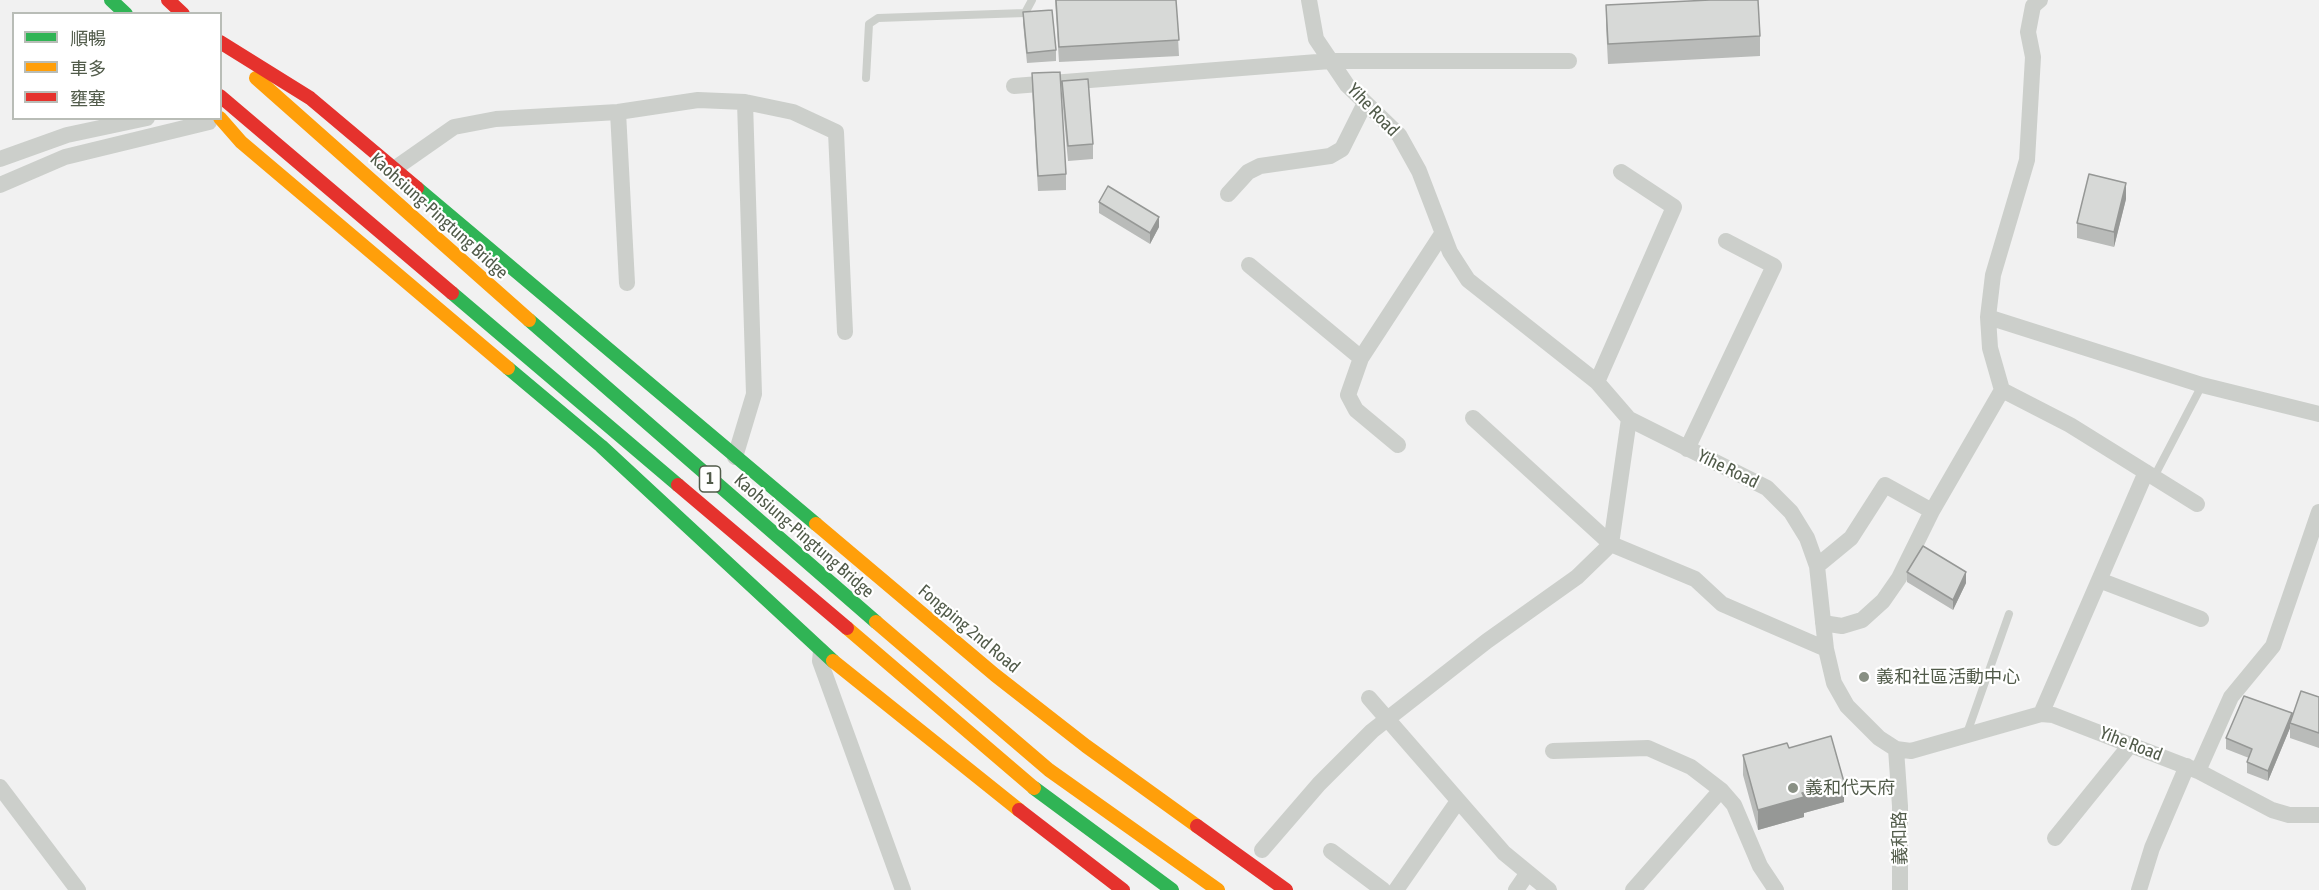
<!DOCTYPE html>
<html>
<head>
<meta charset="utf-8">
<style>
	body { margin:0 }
	#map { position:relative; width:2319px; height:890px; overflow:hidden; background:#f1f1f1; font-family:"Asap Condensed","Noto Sans TC",sans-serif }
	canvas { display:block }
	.legend { position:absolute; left:12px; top:12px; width:210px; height:108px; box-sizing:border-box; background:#fff; border:2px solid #b9bdb7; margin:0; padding:8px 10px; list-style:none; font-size:18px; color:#515b4a }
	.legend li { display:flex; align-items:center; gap:12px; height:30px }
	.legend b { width:30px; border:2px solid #b9bdb7 }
</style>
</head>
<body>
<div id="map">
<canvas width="2319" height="890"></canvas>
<ul class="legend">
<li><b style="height:8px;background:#30b455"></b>順暢</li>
<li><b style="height:8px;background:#ff9f0a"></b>車多</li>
<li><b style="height:8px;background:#e5322d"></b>壅塞</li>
</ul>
</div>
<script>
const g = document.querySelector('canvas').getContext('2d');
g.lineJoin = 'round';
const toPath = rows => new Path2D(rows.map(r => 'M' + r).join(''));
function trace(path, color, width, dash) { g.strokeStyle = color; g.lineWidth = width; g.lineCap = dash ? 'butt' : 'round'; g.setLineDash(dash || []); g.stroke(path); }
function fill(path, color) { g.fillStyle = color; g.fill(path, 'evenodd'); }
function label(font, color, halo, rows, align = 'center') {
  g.font = font + ' "Asap Condensed","Noto Sans TC",sans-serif'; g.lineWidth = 4.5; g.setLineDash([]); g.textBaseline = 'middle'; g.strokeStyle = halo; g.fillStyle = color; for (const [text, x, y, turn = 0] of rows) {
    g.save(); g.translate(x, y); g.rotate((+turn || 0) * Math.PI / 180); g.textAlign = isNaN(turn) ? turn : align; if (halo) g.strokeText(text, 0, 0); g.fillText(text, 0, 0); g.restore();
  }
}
trace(toPath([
	[866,78,869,24,878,18,1025,13,1032,0],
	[2154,477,2202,385],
	[1966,736,2009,614]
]), '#cccfcb', 8);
trace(toPath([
	[1309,0,1316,39,1347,85,1399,135,1419,171,1450,252,1468,280,1597,382,1629,419,1767,488,1791,512,1807,538,1817,566,1826,649,1834,683,1847,706,1879,738,1896,749,1911,751,2041,714,2053,715,2198,771,2272,810,2289,815,2319,815],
	[1014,86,1330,61,1569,61],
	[618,112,627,283],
	[0,159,67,135,147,118],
	[394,169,454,127,496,119,618,112,698,100,745,102,793,112,836,132,845,332],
	[0,185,65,157,209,122],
	[1228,194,1248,172,1260,166,1330,156,1342,149,1365,103],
	[1249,265,1361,358],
	[1988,317,2202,385,2319,414],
	[1597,382,1674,207,1621,172],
	[2002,390,2070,425,2197,504],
	[1473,418,1611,544,1695,579,1722,604,1826,649],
	[1398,445,1356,410,1348,395,1361,358,1442,234],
	[1687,449,1774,266,1726,241],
	[735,457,754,394,745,102],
	[1817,566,1851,538,1885,485,1932,511,2002,390,1990,348,1988,317,1993,275,2027,160,2033,57,2028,32,2033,6,2040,0],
	[2099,580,2201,619],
	[1823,623,1842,626,1862,620,1883,601,1899,578,1932,511],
	[821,651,820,661,903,890],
	[1369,698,1504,853,1549,890],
	[2041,714,2146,472],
	[1896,749,1900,806,1900,890],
	[1553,751,1648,748,1691,767,1721,790,1734,805,1760,866,1776,890],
	[2198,771,2231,697,2273,646,2319,512],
	[0,787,78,890],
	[2055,838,2131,744],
	[1262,850,1319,784,1372,731,1487,641,1577,577,1611,544,1629,419],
	[1331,851,1383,890],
	[1396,890,1458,801],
	[1516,890,1527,874],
	[1633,890,1721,790],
	[2139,890,2152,848,2187,766]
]), '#cccfcb', 16);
trace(toPath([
	[111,0,126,14],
	[417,188,816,524],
	[452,293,678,485],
	[529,320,876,622],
	[508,368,601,446,833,661],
	[1034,788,1172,890]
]), '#30b455', 14);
trace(toPath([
	[256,78,529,320],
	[220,118,241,142,508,368],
	[816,524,995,675,1086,746,1197,826],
	[876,622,1049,770,1218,890],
	[847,628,1034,788],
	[833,661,1019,810]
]), '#ff9f0a', 14);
trace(toPath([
	[168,0,183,14],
	[220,42,310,98,417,188],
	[220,96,452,293],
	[678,485,847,628],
	[1019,810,1123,890],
	[1197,826,1286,890]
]), '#e5322d', 14);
fill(toPath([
	[1055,0,1176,0,1179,56,1059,62],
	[1606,5,1760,36,1760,56,1608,64,1606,25],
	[1023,12,1056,50,1056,61,1027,63,1023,23],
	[1032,73,1066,174,1066,190,1038,191,1032,89],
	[1062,81,1093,144,1093,159,1068,161,1062,97],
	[2126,199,2114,247,2077,238,2077,223],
	[1099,202,1159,227,1150,244,1099,213],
	[1907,572,1966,583,1953,610,1907,582],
	[2319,697,2319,748,2290,738,2290,728,2268,781,2247,773,2247,762,2249,758,2226,749,2226,738,2292,718],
	[1789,748,1844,802,1804,813,1804,817,1758,830,1743,775,1743,755]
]), '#b9bbb9');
fill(toPath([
	[2126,183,2126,199,2114,247,2114,232],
	[1159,217,1159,227,1150,244,1150,233],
	[1966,572,1966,583,1953,610,1953,600],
	[2292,713,2292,723,2290,723,2290,728,2268,781,2268,771],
	[1844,782,1844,802,1804,813,1804,817,1758,830,1758,810,1802,793]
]), '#969896');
const building = toPath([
	[1056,0,1176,0,1179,40,1059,47,1056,0],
	[1710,0,1758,0,1760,36,1608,44,1606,5,1710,0],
	[1052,10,1056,50,1027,53,1023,12,1052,10],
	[1060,72,1066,174,1038,176,1032,73,1060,72],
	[1088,79,1093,144,1068,146,1062,81,1088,79],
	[2089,174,2126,183,2114,232,2077,223,2089,174],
	[1108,186,1159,217,1150,233,1099,202,1108,186],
	[1923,546,1966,572,1953,600,1907,572,1923,546],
	[2301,691,2319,697,2319,733,2290,723,2301,691],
	[2244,696,2292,713,2268,771,2247,762,2252,749,2226,738,2244,696],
	[1831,736,1844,782,1802,793,1804,797,1758,810,1743,755,1787,743,1789,748,1831,736]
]);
fill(building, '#d7d9d7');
trace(building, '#969896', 1.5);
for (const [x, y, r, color] of [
	[1864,677,6,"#899084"],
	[1793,788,6,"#899084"]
]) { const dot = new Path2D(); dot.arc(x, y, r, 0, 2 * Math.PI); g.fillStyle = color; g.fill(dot); trace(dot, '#fff', 2); }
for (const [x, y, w] of [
	[710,479,21]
]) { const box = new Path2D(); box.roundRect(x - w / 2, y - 13, w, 26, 4.5); g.fillStyle = '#fff'; g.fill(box); trace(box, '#515b4a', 1.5); }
label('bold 16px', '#515b4a', null, [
	["1",710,479]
]);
label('18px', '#515b4a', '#fff', [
	["Yihe Road",1373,110,46],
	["Kaohsiung-Pingtung Bridge",439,216,42],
	["Yihe Road",1728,469,26],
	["Kaohsiung-Pingtung Bridge",804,536,41],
	["Fongping 2nd Road",969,629,40],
	["Yihe Road",2131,744,21],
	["義和路",1900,838,-91]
]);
label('18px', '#515b4a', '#fff', [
	["義和社區活動中心",1876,677],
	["義和代天府",1805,788]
], 'left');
</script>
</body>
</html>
